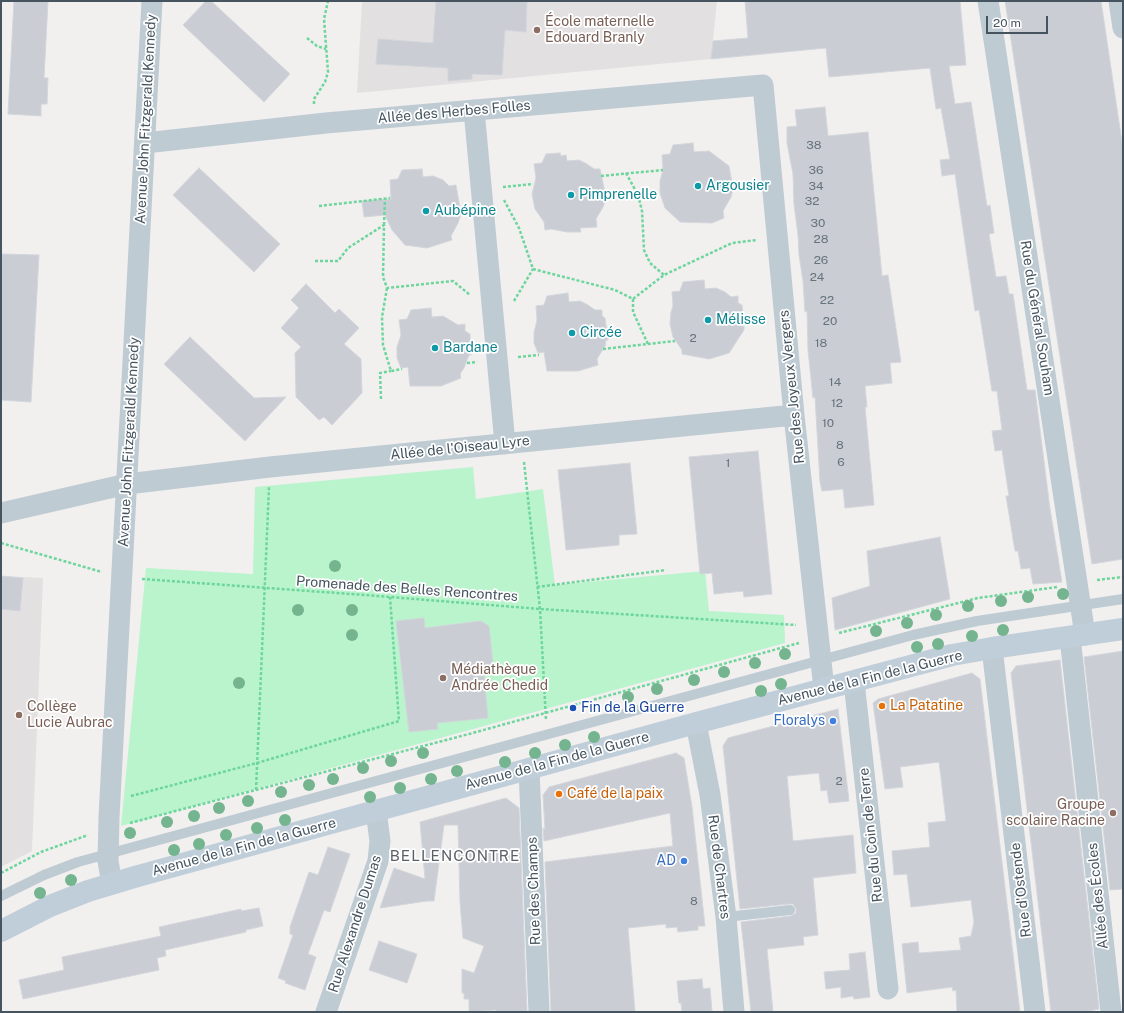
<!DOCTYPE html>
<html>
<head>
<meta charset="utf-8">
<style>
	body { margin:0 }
	#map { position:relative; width:1124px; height:1013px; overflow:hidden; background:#f2efef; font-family:"Public Sans",sans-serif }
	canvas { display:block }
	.frame { position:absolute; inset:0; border:2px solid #45545f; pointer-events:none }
	.scale { position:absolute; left:986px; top:16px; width:62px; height:18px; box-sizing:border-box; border:2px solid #45545f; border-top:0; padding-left:5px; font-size:12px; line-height:14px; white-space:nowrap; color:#45545f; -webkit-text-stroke:3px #fff; paint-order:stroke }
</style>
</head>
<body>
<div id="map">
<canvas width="1124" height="1013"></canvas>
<div class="frame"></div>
<div class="scale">20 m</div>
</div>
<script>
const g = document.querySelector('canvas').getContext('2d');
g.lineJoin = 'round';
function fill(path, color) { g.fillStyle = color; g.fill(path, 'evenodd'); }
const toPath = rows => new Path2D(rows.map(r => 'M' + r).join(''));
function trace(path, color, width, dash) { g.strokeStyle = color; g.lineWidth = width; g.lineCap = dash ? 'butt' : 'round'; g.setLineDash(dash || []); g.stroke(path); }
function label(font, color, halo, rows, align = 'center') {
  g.font = font + ' "Public Sans",sans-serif'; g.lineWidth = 3.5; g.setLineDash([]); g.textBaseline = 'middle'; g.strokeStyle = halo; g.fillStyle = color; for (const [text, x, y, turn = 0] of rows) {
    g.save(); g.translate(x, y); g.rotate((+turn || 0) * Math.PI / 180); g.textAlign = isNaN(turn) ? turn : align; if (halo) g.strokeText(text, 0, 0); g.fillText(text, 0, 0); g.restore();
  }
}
fill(toPath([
	[362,1,717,1,711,59,357,93],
	[1,576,43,578,32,851,1,867]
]), '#e3e0e1');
fill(toPath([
	[473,467,476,499,543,489,555,585,705,571,709,611,784,615,785,643,121,826,146,568,253,574,255,487]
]), '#b9f4cc');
const building = toPath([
	[14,1,48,1,44,78,48,78,47,104,41,104,41,116,8,114,14,1],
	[206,1,211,1,290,74,264,102,183,25,206,1],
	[436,1,527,1,526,32,505,30,502,75,472,74,472,79,448,81,448,68,376,64,378,39,433,43,436,1],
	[745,1,960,1,966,65,949,66,955,104,971,102,987,206,990,205,994,233,989,234,996,277,1006,276,1009,294,1013,294,1027,390,1035,390,1050,509,1062,582,1033,584,1030,568,1021,569,1018,551,1015,551,1006,496,1009,496,1002,450,995,451,992,431,1002,430,997,391,992,391,979,310,975,311,955,174,942,176,940,160,950,159,941,108,936,109,930,68,829,77,826,48,711,59,713,41,748,38,745,1],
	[1005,1,1101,1,1123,149,1123,559,1092,564,1005,1],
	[825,107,828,136,868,132,882,276,888,275,901,362,890,363,892,383,865,386,867,407,865,407,874,505,845,508,843,489,822,491,820,482,815,397,813,398,808,350,807,311,805,312,803,281,799,255,798,235,794,204,793,174,787,143,787,127,797,126,795,110,825,107],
	[693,143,694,152,709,151,729,166,733,189,731,197,723,211,724,218,712,223,680,222,665,208,660,193,660,181,663,170,662,155,670,154,673,145,693,143],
	[560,153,561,156,566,155,567,161,579,160,587,164,594,169,600,169,606,197,603,207,596,219,597,227,580,228,581,232,567,232,551,229,545,230,544,222,535,209,532,194,536,178,534,164,542,163,546,154,560,153],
	[199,168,280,244,254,272,173,195,199,168],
	[422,169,423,177,433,176,443,180,449,186,456,185,461,214,458,223,451,236,452,240,427,248,405,245,392,230,385,215,364,217,362,201,391,199,390,180,398,179,402,170,422,169],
	[1,254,39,255,31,402,1,400,1,254],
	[704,280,705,289,716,288,725,292,731,297,738,296,738,303,742,305,744,327,744,330,729,353,709,359,682,354,682,350,673,337,670,324,671,312,673,306,672,292,680,291,683,282,704,280],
	[306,284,335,313,339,309,359,328,344,344,361,359,362,393,332,425,324,417,319,420,296,397,295,353,301,347,281,328,299,308,291,300,306,284],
	[568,293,569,302,580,301,588,305,595,310,602,310,602,316,605,318,608,340,606,340,605,346,597,359,598,365,578,371,547,371,544,352,538,353,534,343,534,333,537,320,536,306,544,305,547,296,568,293],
	[431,308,432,317,443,316,458,325,465,324,465,331,470,334,471,355,469,355,464,368,460,374,461,378,441,386,410,386,408,367,401,368,397,358,397,347,401,335,399,320,407,319,411,310,431,308],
	[190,337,254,398,286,397,245,441,164,364,190,337],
	[758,451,772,594,744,597,743,591,714,594,712,573,700,574,689,457,758,451],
	[630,463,637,534,619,535,619,545,566,550,558,470,630,463],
	[940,537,950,599,835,630,832,598,870,586,867,551,940,537],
	[1,576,23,578,20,611,1,609,1,576],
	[424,618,425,628,481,621,489,626,493,665,483,666,488,718,437,723,438,729,409,732,396,621,424,618],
	[1123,651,1123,889,1110,890,1084,657,1123,651],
	[1060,660,1099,1009,1089,1011,1089,1012,1051,1012,1011,673,1016,666,1060,660],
	[972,673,980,679,1020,1012,957,1012,956,990,953,991,952,987,907,993,902,944,918,942,919,953,961,950,959,938,971,936,974,922,971,900,911,907,907,874,894,875,892,851,930,847,928,823,946,821,941,778,939,762,900,767,903,787,885,789,873,703,878,699,972,673],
	[838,709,849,801,829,803,827,790,821,791,819,773,787,776,793,841,853,835,856,873,813,878,818,935,803,937,804,945,767,949,773,1012,751,1012,741,922,791,916,796,913,796,909,793,904,789,904,740,909,723,746,728,738,838,709],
	[676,753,684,758,692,807,705,926,698,926,698,930,678,932,677,927,666,928,666,924,628,928,635,1012,551,1012,545,862,673,846,670,813,544,841,543,828,545,829,543,795,549,787,676,753],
	[506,798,519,808,527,1012,496,1012,496,1010,469,1012,469,999,464,999,464,993,462,993,462,969,474,973,484,946,463,938,460,902,458,825,444,825,434,901,427,901,380,908,394,868,425,879,420,822,506,798],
	[328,847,350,854,330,912,324,910,308,954,316,957,305,990,285,983,286,981,278,978,293,935,290,934,290,927,309,872,318,875,328,847],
	[259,908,263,926,246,930,246,932,165,950,166,956,157,958,159,970,23,999,19,980,64,970,62,957,161,936,159,927,241,909,241,911,259,908],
	[379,941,417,954,407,983,369,970,379,941],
	[865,952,870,997,854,999,853,996,841,998,841,987,826,989,824,972,850,970,849,954,865,952],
	[702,979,703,989,710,988,712,1011,682,1012,681,1003,679,1003,677,981,702,979]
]);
fill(building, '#caced4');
trace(building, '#d2d6db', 1);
trace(toPath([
	[307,38,317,46,326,49],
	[314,104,314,99,325,82,328,72,324,19,328,1],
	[626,173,638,195,642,211,644,250,650,263,664,275],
	[601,176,663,170],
	[503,187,533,184],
	[504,200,519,228,533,269,615,290,633,299,664,275,732,243,757,240],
	[319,206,390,198],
	[384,225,385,198],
	[315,261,338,261,348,248,384,225,383,277,387,288,453,281,470,295],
	[387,288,382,317,383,345,391,371,402,369],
	[633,299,633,312,648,344],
	[514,301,533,269],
	[603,349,675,341],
	[518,357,539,355],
	[467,363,477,362],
	[381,399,380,373,391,371],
	[524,462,540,609,546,720],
	[1,543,102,572],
	[142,579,365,595,540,609,796,625],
	[1097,580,1123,577],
	[537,587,666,570],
	[839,633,978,598,1057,587],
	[256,790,269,487],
	[131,796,257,763,399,721,390,597],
	[130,823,469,734,799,643],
	[1,873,41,852,88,835]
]), '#6dd69c', 2.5, [3, 2]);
trace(toPath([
	[1,896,44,875,78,862,913,635,977,621,1123,599],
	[726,917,790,910]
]), '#becbd3', 10);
trace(toPath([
	[988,1,1085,635],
	[1119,1,1123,28],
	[474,110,505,444],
	[145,143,326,123,763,85,794,415,824,689],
	[1,513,127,484,270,467,794,415],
	[1070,637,1111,1012],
	[992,648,1035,1012],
	[854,682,888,989],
	[696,723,710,795,726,917,734,1012],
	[529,769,539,1012],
	[112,884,108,861,109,817,152,1],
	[326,1012,378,861,380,841,376,811]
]), '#becbd3', 21);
trace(toPath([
	[1,931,50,906,88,891,138,876,696,723,952,655,992,648,1123,629]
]), '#c0ceda', 22);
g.fillStyle = '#74b48f';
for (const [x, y] of [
	[335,566],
	[1063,594],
	[1028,597],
	[1001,601],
	[968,606],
	[298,610],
	[352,610],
	[936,615],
	[907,623],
	[1003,630],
	[876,631],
	[352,635],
	[972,636],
	[938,644],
	[917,647],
	[785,654],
	[755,663],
	[724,672],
	[694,680],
	[239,683],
	[781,684],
	[657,689],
	[761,691],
	[628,697],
	[594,737],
	[565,745],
	[423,753],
	[535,753],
	[391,761],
	[505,762],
	[363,768],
	[457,771],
	[333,779],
	[431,779],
	[309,785],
	[400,788],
	[281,792],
	[370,797],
	[248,801],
	[219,808],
	[194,816],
	[285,820],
	[167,822],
	[257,828],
	[130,833],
	[226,835],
	[199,844],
	[174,850],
	[71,880],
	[40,893]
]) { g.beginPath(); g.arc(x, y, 6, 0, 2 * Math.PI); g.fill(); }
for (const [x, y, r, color] of [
	[537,30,4,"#8d6e63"],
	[698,186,4,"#0f9aa8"],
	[571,195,4,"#0f9aa8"],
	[426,211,4,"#0f9aa8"],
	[708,320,4,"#0f9aa8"],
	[572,333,4,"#0f9aa8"],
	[435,348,4,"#0f9aa8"],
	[443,678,4,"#8d6e63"],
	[882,706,4,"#e8710a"],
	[573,708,4,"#1a4fb4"],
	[19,715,4,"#8d6e63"],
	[833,721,4,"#3f7fe0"],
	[559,794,4,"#e8710a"],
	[1113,813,4,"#8d6e63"],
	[684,861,4,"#3f7fe0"]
]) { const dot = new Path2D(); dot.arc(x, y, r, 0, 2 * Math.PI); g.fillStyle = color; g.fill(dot); trace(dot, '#fff', 1.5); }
label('12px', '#66727c', null, [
	["38",814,145],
	["36",816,170],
	["34",816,186],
	["32",812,201],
	["30",818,223],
	["28",821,239],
	["26",821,260],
	["24",817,277],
	["22",827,300],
	["20",830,321],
	["2",693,338],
	["18",821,343],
	["14",835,382],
	["12",837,403],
	["10",828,423],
	["8",840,445],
	["6",841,462],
	["1",728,463],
	["2",839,781],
	["8",694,901]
]);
label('14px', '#785e54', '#fff', [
	["École maternelle",545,22],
	["Edouard Branly",545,38],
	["Médiathèque",451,670],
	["Andrée Chedid",451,686],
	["Collège",27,707],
	["Lucie Aubrac",27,723],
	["Groupe",1105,805,"right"],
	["scolaire Racine",1105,821,"right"]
], 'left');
label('14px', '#45545f', '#fff', [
	["Allée des Herbes Folles",454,112,-5],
	["Avenue John Fitzgerald Kennedy",146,119,-87],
	["Rue du Général Souham",1037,318,81],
	["Rue des Joyeux Vergers",792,387,-96],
	["Avenue John Fitzgerald Kennedy",129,442,-87],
	["Allée de l'Oiseau Lyre",460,448,-6],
	["Promenade des Belles Rencontres",407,589,4],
	["Avenue de la Fin de la Guerre",870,678,-14],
	["Avenue de la Fin de la Guerre",557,761,-15],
	["Rue du Coin de Terre",871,835,-96],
	["Avenue de la Fin de la Guerre",244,847,-15],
	["Rue de Chartres",719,867,83],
	["Rue d'Ostende",1021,890,-97],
	["Rue des Champs",534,891,-92],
	["Allée des Écoles",1098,896,-96],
	["Rue Alexandre Dumas",355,924,-72]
]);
label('14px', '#0d838f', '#fff', [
	["Argousier",706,186],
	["Pimprenelle",579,195],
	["Aubépine",434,211],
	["Mélisse",716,320],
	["Circée",580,333],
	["Bardane",443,348]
], 'left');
label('14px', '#c56008', '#fff', [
	["La Patatine",890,706],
	["Café de la paix",567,794]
], 'left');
label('14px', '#164399', '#fff', [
	["Fin de la Guerre",581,708]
], 'left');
label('14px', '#366cbe', '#fff', [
	["Floralys",825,721],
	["AD",676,861]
], 'right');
g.letterSpacing = '1px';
label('15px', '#5b6065', '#fff', [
	["BELLENCONTRE",455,856]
]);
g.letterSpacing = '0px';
</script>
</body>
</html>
